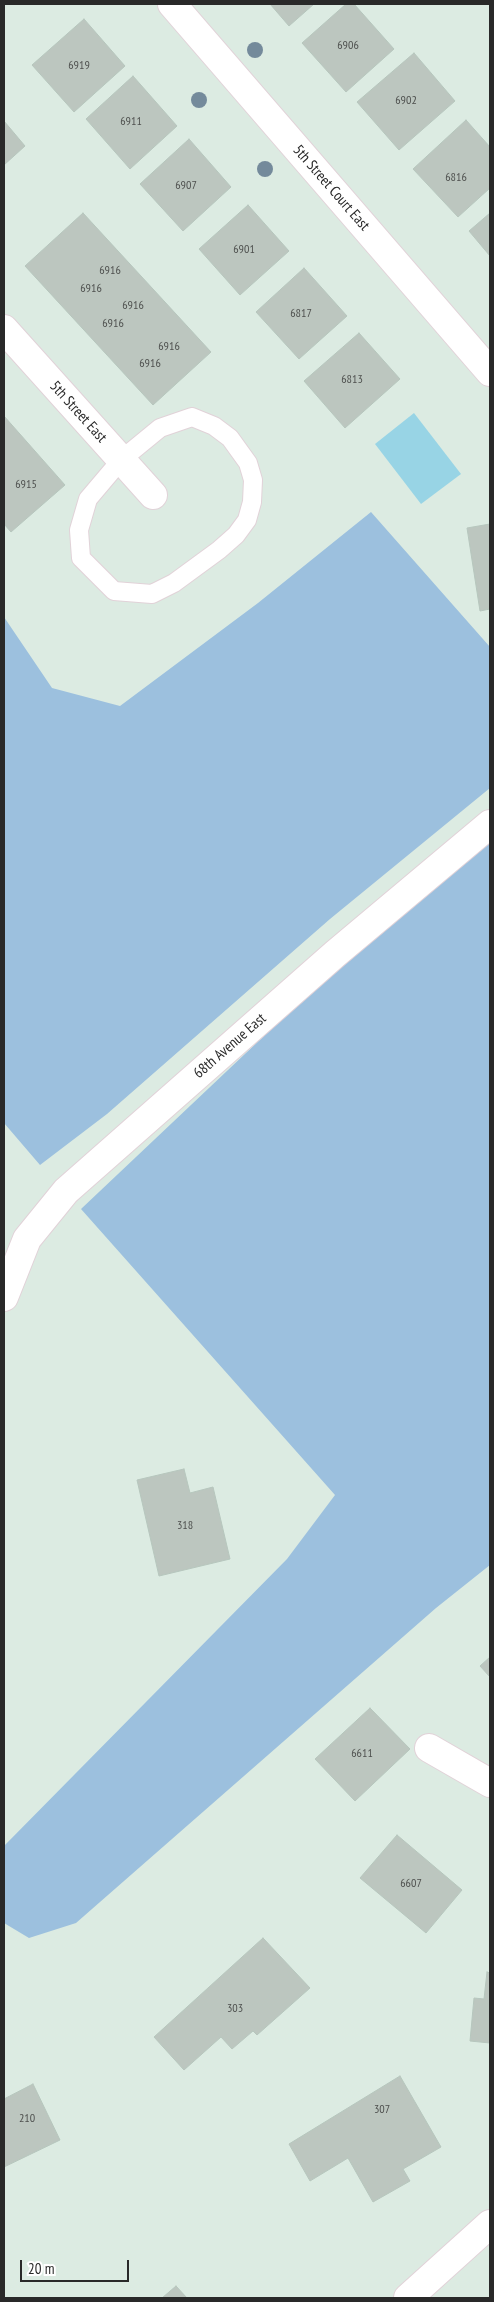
<!DOCTYPE html>
<html>
<head>
<meta charset="utf-8">
<style>
	body { margin:0 }
	#map { position:relative; width:494px; height:2302px; overflow:hidden; background:#dcebe2; font-family:"PT Sans Narrow",sans-serif }
	canvas { display:block }
	.frame { position:absolute; inset:0; border:5px solid #292929; pointer-events:none }
	.scale { position:absolute; left:20px; top:2260px; width:109px; height:22px; box-sizing:border-box; border:2px solid #292929; border-top:0; padding-left:6px; font-size:15px; line-height:18px; white-space:nowrap; color:#292929; -webkit-text-stroke:4px #fff; paint-order:stroke }
</style>
</head>
<body>
<div id="map">
<canvas width="494" height="2302"></canvas>
<div class="frame"></div>
<div class="scale">20 m</div>
</div>
<script>
const g = document.querySelector('canvas').getContext('2d');
g.lineJoin = 'round';
function fill(path, color) { g.fillStyle = color; g.fill(path, 'evenodd'); }
const toPath = rows => new Path2D(rows.map(r => 'M' + r).join(''));
function trace(path, color, width, dash) { g.strokeStyle = color; g.lineWidth = width; g.lineCap = dash ? 'butt' : 'round'; g.setLineDash(dash || []); g.stroke(path); }
function label(font, color, halo, rows, align = 'center') {
  g.font = font + ' "PT Sans Narrow",sans-serif'; g.lineWidth = 5; g.setLineDash([]); g.textBaseline = 'middle'; g.strokeStyle = halo; g.fillStyle = color; for (const [text, x, y, turn = 0] of rows) {
    g.save(); g.translate(x, y); g.rotate((+turn || 0) * Math.PI / 180); g.textAlign = isNaN(turn) ? turn : align; if (halo) g.strokeText(text, 0, 0); g.fillText(text, 0, 0); g.restore();
  }
}
fill(toPath([
	[371,512,490,647,490,788,330,919,107,1114,40,1165,4,1123,4,617,52,688,120,706,258,603],
	[490,840,490,1565,436,1608,76,1923,29,1938,4,1923,4,1846,287,1559,335,1495,81,1209,338,966]
]), '#9cc0de');
fill(toPath([
	[414,413,461,474,421,504,375,444]
]), '#98d4e5');
const building = toPath([
	[270,4,314,4,289,26,270,4],
	[346,4,354,4,394,49,346,92,302,43,346,4],
	[84,19,125,66,74,112,32,65,84,19],
	[414,53,455,101,399,150,357,102,414,53],
	[133,76,177,126,130,169,86,119,133,76],
	[466,120,490,147,490,188,458,217,413,169,466,120],
	[4,121,25,146,4,165,4,121],
	[189,139,231,187,183,231,140,184,189,139],
	[248,205,289,251,240,295,199,249,248,205],
	[83,213,211,352,153,405,25,266,83,213],
	[490,213,490,256,469,231,490,213],
	[304,268,347,316,299,359,256,312,304,268],
	[359,333,400,379,345,428,304,381,359,333],
	[4,416,65,485,11,532,4,524,4,416],
	[490,524,490,609,480,611,467,528,490,524],
	[184,1469,190,1493,213,1487,230,1559,159,1576,137,1480,184,1469],
	[490,1657,490,1677,480,1666,490,1657],
	[370,1708,410,1749,355,1801,315,1759,370,1708],
	[397,1835,462,1890,426,1933,360,1878,397,1835],
	[263,1938,310,1988,257,2035,253,2031,232,2049,221,2037,184,2070,154,2037,263,1938],
	[487,1972,490,1973,490,2043,470,2041,474,1998,484,1999,487,1972],
	[400,2076,441,2147,403,2169,410,2181,373,2202,348,2158,310,2181,289,2144,400,2076],
	[33,2084,60,2140,4,2167,4,2099,33,2084],
	[176,2286,187,2298,162,2298,176,2286]
]);
fill(building, '#bcc6bf');
trace(building, '#b6c6bd', 1);
const lane = toPath([
	[192,417,214,426,230,438,248,463,253,480,252,502,247,520,236,535,219,550,174,583,152,594,114,591,81,558,79,530,88,499,121,460,160,428,192,417]
]);
const street = toPath([
	[172,4,490,372],
	[4,329,153,495],
	[4,1297,27,1239,66,1191,335,954,490,824],
	[429,1748,490,1783]
]);
const secondary = toPath([
	[408,2298,490,2224]
]);
trace(lane, '#e1d2d8', 20);
trace(street, '#e1d2d8', 30);
trace(secondary, '#e1d2d8', 30);
trace(lane, '#fff', 18);
trace(street, '#fff', 28);
trace(secondary, '#fff', 28);
g.fillStyle = '#748a9b';
for (const [x, y] of [
	[255,50],
	[199,100],
	[265,169]
]) { g.beginPath(); g.arc(x, y, 8, 0, 2 * Math.PI); g.fill(); }
label('12px', '#4e504e', null, [
	["6906",348,46],
	["6919",79,66],
	["6902",406,101],
	["6911",131,122],
	["6816",456,178],
	["6907",186,186],
	["6901",244,250],
	["6916",110,271],
	["6916",91,289],
	["6916",133,306],
	["6817",301,314],
	["6916",113,324],
	["6916",169,347],
	["6916",150,364],
	["6813",352,380],
	["6915",26,485],
	["318",185,1526],
	["6611",362,1754],
	["6607",411,1884],
	["303",235,2009],
	["307",382,2110],
	["210",27,2119]
]);
label('15px', '#292929', '#fff', [
	["5th Street Court East",331,188,49],
	["5th Street East",78,412,48],
	["68th Avenue East",230,1046,-41]
]);
</script>
</body>
</html>
